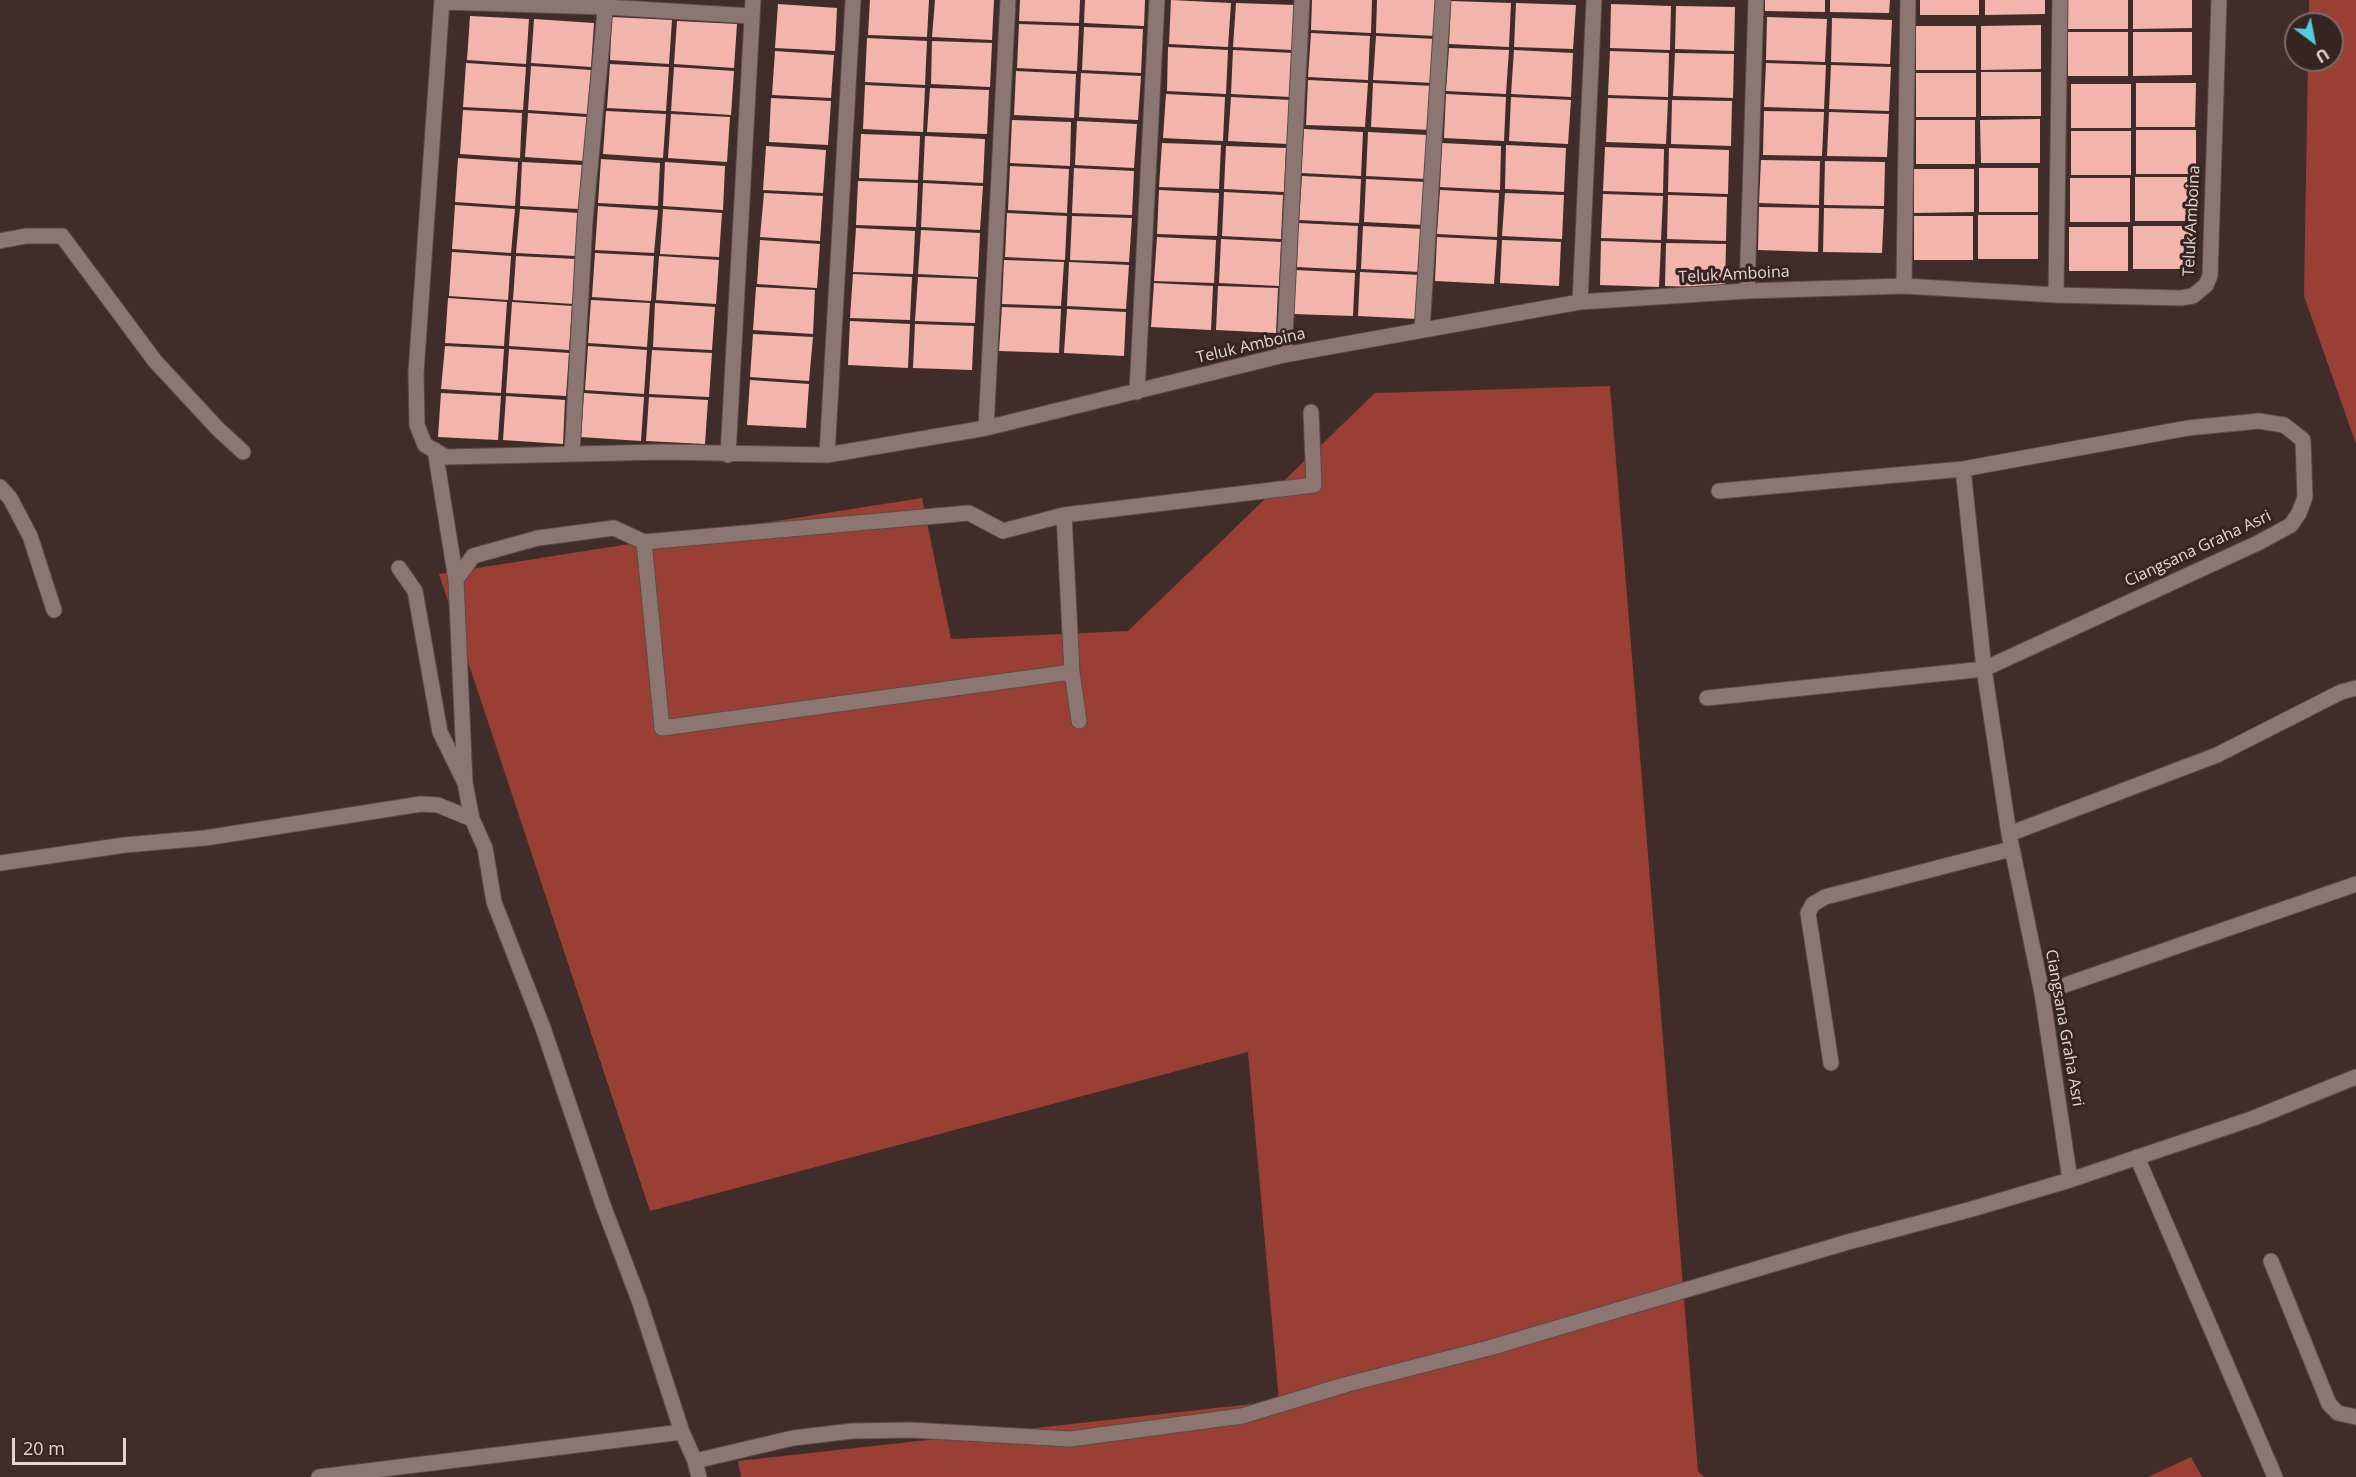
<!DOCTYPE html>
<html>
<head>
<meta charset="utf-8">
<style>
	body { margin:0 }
	#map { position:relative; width:2356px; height:1477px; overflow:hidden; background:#402d2a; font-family:"Open Sans",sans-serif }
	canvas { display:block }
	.north { position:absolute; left:2284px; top:12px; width:60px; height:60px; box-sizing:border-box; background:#362421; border:2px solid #7b6b68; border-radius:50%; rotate:148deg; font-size:16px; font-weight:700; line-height:24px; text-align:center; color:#e2d5d3 }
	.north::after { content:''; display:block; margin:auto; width:21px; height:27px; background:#54cadc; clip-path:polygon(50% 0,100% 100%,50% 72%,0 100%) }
	.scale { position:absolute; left:12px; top:1438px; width:114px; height:27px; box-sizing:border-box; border:3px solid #e2d5d3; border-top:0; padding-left:8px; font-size:18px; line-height:21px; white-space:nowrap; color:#e2d5d3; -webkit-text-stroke:4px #362421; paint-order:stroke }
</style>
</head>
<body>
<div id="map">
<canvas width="2356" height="1477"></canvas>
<div class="north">U</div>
<div class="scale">20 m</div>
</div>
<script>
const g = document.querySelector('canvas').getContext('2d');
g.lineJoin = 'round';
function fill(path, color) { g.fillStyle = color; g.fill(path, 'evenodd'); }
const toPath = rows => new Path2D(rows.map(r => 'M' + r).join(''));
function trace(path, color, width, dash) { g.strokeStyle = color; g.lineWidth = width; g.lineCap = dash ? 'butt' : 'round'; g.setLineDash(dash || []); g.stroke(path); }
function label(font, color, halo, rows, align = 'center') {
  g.font = font + ' "Open Sans",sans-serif'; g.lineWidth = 6; g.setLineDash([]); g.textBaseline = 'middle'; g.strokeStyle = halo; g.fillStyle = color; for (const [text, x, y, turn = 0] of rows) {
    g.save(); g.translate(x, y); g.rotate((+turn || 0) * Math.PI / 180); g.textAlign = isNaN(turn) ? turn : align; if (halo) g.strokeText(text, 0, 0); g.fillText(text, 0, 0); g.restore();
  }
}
fill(toPath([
	[2309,0,2356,0,2356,444,2304,296,2308,60,2332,60,2332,24,2309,24],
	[1610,386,1698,1471,1704,1477,741,1477,738,1461,1279,1401,1248,1052,650,1211,439,574,922,498,951,639,1128,631,1375,393],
	[2191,1457,2202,1477,2148,1477]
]), '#993f34');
fill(toPath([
	[870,0,929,0,927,37,868,35],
	[935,0,994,0,992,40,932,37],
	[1020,0,1080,0,1079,23,1019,21],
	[1085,0,1145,0,1144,26,1084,23],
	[1171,0,1231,3,1228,47,1169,44],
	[1312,0,1372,0,1371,33,1311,30],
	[1377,0,1437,0,1436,36,1376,33],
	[1765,0,1825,0,1825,12,1765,11],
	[1830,0,1890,0,1889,13,1830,12],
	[1920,0,1979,0,1979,15,1920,15],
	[1985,0,2045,0,2045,14,1985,15],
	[2068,0,2128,0,2128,29,2068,29],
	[2133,0,2192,0,2192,28,2133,29],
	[1451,1,1511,3,1509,47,1449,44],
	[1236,3,1295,5,1293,50,1233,47],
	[1516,3,1576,5,1573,49,1514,47],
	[778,4,837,8,835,51,775,48],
	[1611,4,1671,6,1670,50,1610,48],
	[1676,6,1735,7,1734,51,1675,49],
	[470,16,529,19,526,64,467,60],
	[612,17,672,20,669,64,610,60],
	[1767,17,1827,19,1825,62,1766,60],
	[1832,18,1892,20,1890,64,1831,62],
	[534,19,594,23,591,67,531,63],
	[677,21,737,24,734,68,674,64],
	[1019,24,1079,26,1077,71,1017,68],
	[2041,25,2041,69,1981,70,1981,26],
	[1916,26,1976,26,1976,70,1916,70],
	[1084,27,1143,29,1141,73,1082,70],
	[2068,32,2128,32,2128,76,2068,76],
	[2133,32,2192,32,2192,75,2133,76],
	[1311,33,1370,36,1368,80,1308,77],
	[1376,36,1435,39,1433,83,1373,80],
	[867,38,927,41,925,85,865,82],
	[932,41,992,43,990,87,931,84],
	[1168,47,1228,50,1226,94,1167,91],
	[1449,48,1509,50,1506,94,1446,91],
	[1233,50,1293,53,1291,97,1231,94],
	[1514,50,1573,53,1571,97,1511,94],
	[775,51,834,55,831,98,772,95],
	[1610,51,1669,53,1668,97,1608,95],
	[1675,53,1734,54,1733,98,1673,96],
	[466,63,526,67,523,110,463,107],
	[1766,63,1826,65,1824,109,1764,107],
	[610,64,669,67,666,111,607,108],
	[1831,65,1891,67,1889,111,1829,109],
	[531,66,591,70,587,114,528,110],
	[674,67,734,71,731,115,671,111],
	[1016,71,1076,74,1074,118,1014,115],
	[1981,72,2041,72,2041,116,1981,116],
	[1081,73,1141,76,1138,120,1079,117],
	[1916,73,1976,73,1976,117,1916,117],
	[1308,80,1368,83,1365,127,1306,125],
	[1373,83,1433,86,1430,130,1371,127],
	[2136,83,2196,83,2195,127,2136,127],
	[2071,84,2131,84,2131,128,2071,128],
	[865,85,925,88,923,132,863,129],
	[930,88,989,90,987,134,927,132],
	[1166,94,1225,97,1223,141,1163,138],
	[1446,94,1506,97,1504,141,1444,138],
	[1231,97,1290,100,1288,144,1228,141],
	[1511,97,1571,100,1568,144,1509,141],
	[771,98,831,101,828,145,769,142],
	[1608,98,1668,100,1666,144,1606,142],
	[1672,100,1732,101,1731,146,1671,144],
	[463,110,522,113,520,158,460,154],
	[606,111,666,114,663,158,603,154],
	[1764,111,1824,112,1822,156,1763,155],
	[1829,112,1889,114,1887,157,1827,156],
	[528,113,587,117,584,161,525,157],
	[671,114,730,117,727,162,668,158],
	[2040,119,2040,163,1981,163,1980,120],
	[1012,120,1071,122,1070,166,1010,163],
	[1916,120,1975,120,1975,164,1916,164],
	[1077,121,1137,124,1134,168,1075,165],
	[1304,129,1363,132,1361,176,1301,173],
	[2136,130,2196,130,2196,174,2136,174],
	[2071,131,2131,131,2131,175,2071,175],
	[1368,132,1428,135,1426,179,1366,176],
	[861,134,920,136,918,180,859,178],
	[925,136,985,139,983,183,923,180],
	[1162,143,1221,145,1219,189,1159,187],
	[1442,143,1501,146,1500,190,1440,187],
	[1506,145,1566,148,1564,192,1505,189],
	[766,146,826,150,823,193,763,190],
	[1226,146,1286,148,1284,192,1224,189],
	[1605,147,1664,149,1663,193,1603,191],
	[1669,148,1729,150,1728,194,1668,192],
	[458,158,518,162,515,206,455,202],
	[601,159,660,163,658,206,598,203],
	[1761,160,1820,161,1819,205,1759,203],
	[1825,161,1885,162,1884,206,1824,205],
	[522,162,582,165,579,209,520,206],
	[665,162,725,166,723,210,663,206],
	[1010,166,1069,169,1067,213,1008,210],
	[1074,168,1134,171,1132,215,1072,213],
	[1979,168,2038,168,2038,212,1979,212],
	[1914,169,1974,169,1974,212,1914,213],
	[1302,176,1361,179,1359,223,1299,220],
	[2135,177,2195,177,2195,221,2135,221],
	[2070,178,2130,178,2130,222,2070,222],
	[1366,179,1426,182,1424,225,1364,222],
	[858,181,918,183,916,227,856,225],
	[923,183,983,186,980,230,921,227],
	[1159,190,1219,193,1217,236,1157,234],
	[1440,190,1499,193,1497,237,1437,234],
	[1224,192,1283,195,1281,239,1222,236],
	[764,193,823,196,820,241,760,237],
	[1505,193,1564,195,1562,239,1502,236],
	[1603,194,1663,196,1661,240,1601,238],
	[1668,195,1727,197,1726,241,1667,239],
	[455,205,515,209,511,253,452,249],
	[598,206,658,210,654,253,595,250],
	[1759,207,1819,208,1818,252,1758,250],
	[1824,208,1884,209,1882,253,1823,252],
	[520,209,579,213,576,256,516,253],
	[663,209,722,213,719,257,660,254],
	[1007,213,1067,216,1065,260,1005,257],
	[1978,215,2038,215,2038,259,1978,259],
	[1072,216,1132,218,1129,262,1070,260],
	[1914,216,1973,216,1973,260,1914,260],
	[1298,223,1358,226,1356,270,1297,267],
	[1363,226,1423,229,1421,272,1361,269],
	[2133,226,2193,226,2193,269,2133,269],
	[2069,227,2128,227,2128,271,2069,271],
	[856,228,915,231,913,274,853,272],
	[921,230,980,233,978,277,918,274],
	[1157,237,1216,240,1214,283,1154,281],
	[1437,237,1497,240,1494,284,1435,281],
	[1221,239,1281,242,1279,286,1219,283],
	[760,240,820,244,817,288,757,284],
	[1502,240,1561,242,1559,286,1500,283],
	[1601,241,1661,243,1659,287,1600,285],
	[1666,243,1726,244,1725,288,1665,286],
	[452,252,511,256,508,300,449,296],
	[595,253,654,256,651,301,592,297],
	[516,256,576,259,573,304,513,300],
	[659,256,719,260,716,304,656,300],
	[1004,260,1064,262,1061,306,1002,304],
	[1069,262,1129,265,1126,309,1067,306],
	[1295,270,1355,273,1353,316,1293,314],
	[1360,272,1420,275,1418,319,1358,316],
	[853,274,912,277,910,320,850,318],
	[918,277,977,279,975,323,915,321],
	[1154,283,1213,286,1211,330,1151,327],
	[1218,286,1278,288,1276,333,1216,330],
	[756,287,815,290,813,334,753,330],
	[448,298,507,302,504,346,445,343],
	[591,300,650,303,647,347,588,343],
	[512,302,572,306,569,350,509,346],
	[655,303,715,307,712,350,653,347],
	[1002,307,1061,309,1059,353,999,351],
	[1067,309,1126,312,1124,356,1064,353],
	[850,321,910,324,908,368,848,365],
	[915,324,974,326,972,370,913,368],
	[753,334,813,337,809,381,750,377],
	[445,346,504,349,501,393,441,389],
	[588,346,647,350,644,394,585,390],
	[509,349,569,353,566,396,506,393],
	[652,350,712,353,709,397,649,394],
	[750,380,809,384,806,428,747,425],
	[441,393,501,396,498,440,438,437],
	[584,393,644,397,641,441,581,437],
	[506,396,565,400,563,444,503,440],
	[649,397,708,400,705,444,646,441]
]), '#f3b5ab');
const minor = toPath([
	[442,0,416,373,417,425,425,445,446,457,662,452,827,455,986,428,1284,355,1580,302,1747,291,1904,286,2056,295,2181,298,2193,296,2206,285,2210,276,2219,0],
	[442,2,606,7,752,16],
	[0,241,26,236,62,236,155,361,218,429,243,452],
	[1904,286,1908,0],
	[1747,291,1756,0],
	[2056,295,2060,0],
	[1580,302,1594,0],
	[1422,330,1443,0],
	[1284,355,1302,0],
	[1137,392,1157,0],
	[986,428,1008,0],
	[435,450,456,580],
	[572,453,585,221,606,0],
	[728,455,753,0],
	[827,455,853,0],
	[1963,469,1984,669,2009,834,2042,993,2070,1180],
	[0,487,10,498,30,536,54,610],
	[1064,515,1314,485,1311,412],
	[644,542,662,728,1072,672,1079,721],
	[399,568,415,591,440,732,465,783,472,819],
	[1707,698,1984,669,2260,542,2291,525,2299,513,2305,497,2303,440,2284,425,2259,421,2188,428,1963,469,1719,491],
	[465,783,456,580,473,556,538,538,614,528,644,542,969,513,1003,531,1064,515,1072,672],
	[2009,834,2217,755,2341,692,2356,688],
	[0,863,125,845,205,838,421,804,438,805,472,819,485,848,494,902,543,1028,603,1205,639,1300,682,1432,695,1461,699,1477],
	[2042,993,2356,884],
	[1831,1063,1808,913,1813,904,1825,897,2011,849],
	[2137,1157,2275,1477],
	[2271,1261,2329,1404,2338,1413,2356,1417],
	[695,1461,793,1438,852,1431,911,1430,1070,1439,1242,1416,1348,1384,1489,1348,1848,1242,1972,1209,2070,1180,2254,1118,2356,1077],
	[319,1477,682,1432]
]);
trace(minor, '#5b4b49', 17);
trace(minor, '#8c7672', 15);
label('16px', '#e2d5d3', '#362421', [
	["Teluk Amboina",2192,221,-87],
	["Teluk Amboina",1734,275,-3],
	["Teluk Amboina",1251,346,-13],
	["Ciangsana Graha Asri",2198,549,-25],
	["Ciangsana Graha Asri",2064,1028,80]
]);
</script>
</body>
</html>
